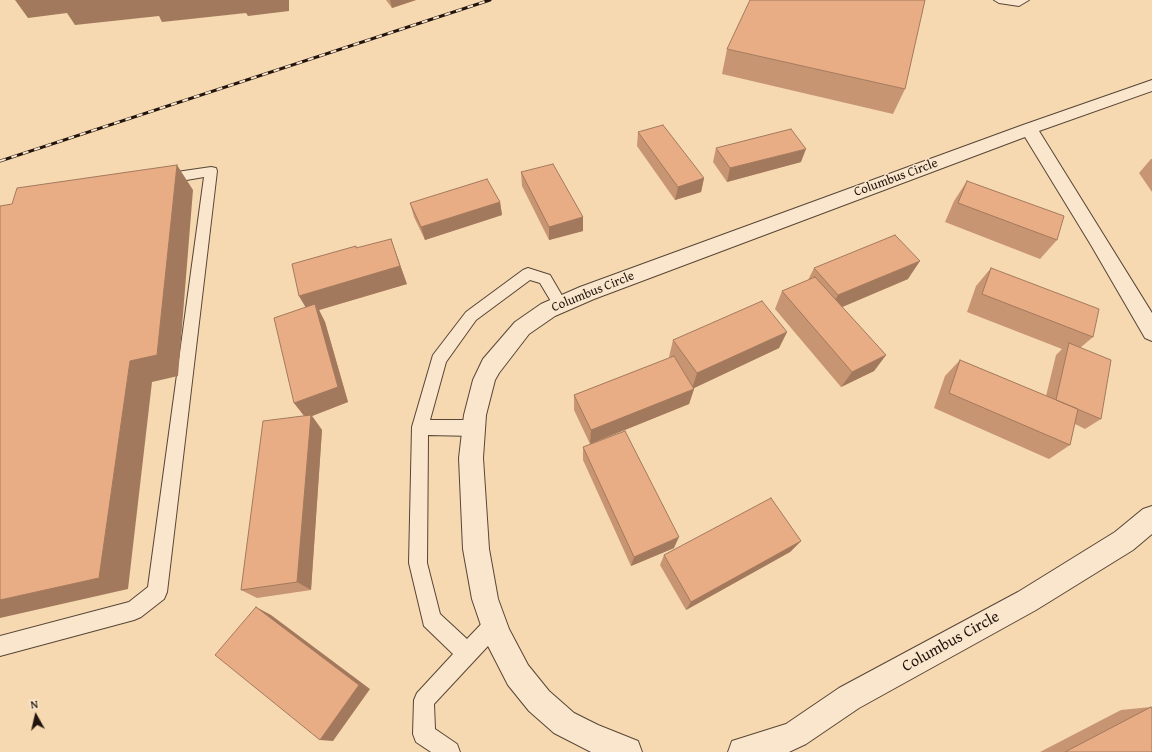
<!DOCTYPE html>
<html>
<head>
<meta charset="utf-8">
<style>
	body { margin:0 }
	#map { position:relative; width:1152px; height:752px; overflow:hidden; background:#f6d9b1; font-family:"Gentium Book Plus",serif }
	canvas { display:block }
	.north { position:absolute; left:16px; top:696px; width:40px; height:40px; -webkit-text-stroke:3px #f9e6cc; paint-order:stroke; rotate:352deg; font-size:11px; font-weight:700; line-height:16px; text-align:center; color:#22140d }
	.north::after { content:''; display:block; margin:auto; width:14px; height:18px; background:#22140d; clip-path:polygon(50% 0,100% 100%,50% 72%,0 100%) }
</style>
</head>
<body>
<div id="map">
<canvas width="1152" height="752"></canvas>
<div class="north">N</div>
</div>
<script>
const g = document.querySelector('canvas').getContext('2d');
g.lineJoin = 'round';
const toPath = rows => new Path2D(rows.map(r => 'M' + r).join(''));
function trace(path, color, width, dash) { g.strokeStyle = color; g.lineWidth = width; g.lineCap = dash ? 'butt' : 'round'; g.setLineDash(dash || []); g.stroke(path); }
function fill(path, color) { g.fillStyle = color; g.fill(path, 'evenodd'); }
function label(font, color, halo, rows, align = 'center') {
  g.font = font + ' "Gentium Book Plus",serif'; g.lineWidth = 3; g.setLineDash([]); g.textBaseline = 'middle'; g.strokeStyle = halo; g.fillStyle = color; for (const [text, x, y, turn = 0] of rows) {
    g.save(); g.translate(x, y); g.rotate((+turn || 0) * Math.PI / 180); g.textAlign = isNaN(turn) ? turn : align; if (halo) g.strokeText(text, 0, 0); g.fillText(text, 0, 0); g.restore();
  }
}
const service = toPath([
	[994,0,1029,0,1019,6,999,3,994,0],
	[211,167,216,168,217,171,167,592,164,599,141,617,134,620,0,656,0,636,129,602,148,587,204,177,163,184,158,182,156,179,158,176,163,174,211,167],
	[528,268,550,275,567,304,565,308,560,310,555,308,540,283,530,280,476,320,446,362,430,420,474,420,480,423,482,428,480,433,474,436,428,435,427,563,440,614,467,639,487,618,494,615,501,618,504,625,501,632,434,704,435,729,457,744,460,752,431,752,416,742,413,734,414,700,417,693,453,654,424,626,409,563,412,427,433,355,466,312,523,270,528,268]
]);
const minor = toPath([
	[1152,80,1152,91,1039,131,1152,313,1152,341,1145,338,1091,245,1025,137,594,299,555,316,529,334,499,373,495,380,486,415,483,458,489,549,498,599,509,629,528,665,549,691,574,713,598,725,638,741,642,752,591,752,554,733,529,711,508,685,488,646,472,599,463,549,459,458,464,415,473,380,483,359,515,322,541,304,580,287,1023,125,1152,80],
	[1152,506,1152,534,1133,550,1036,610,859,708,806,744,789,752,728,752,732,741,786,724,839,688,1018,592,1115,532,1143,509,1152,506]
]);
trace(service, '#574536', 2);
trace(minor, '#574536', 2);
fill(service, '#f9e6cc');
fill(minor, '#f9e6cc');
const rail = toPath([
	[0,161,490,0]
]);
trace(rail, '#22140d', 3);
trace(rail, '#f9e6cc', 2, [6]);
fill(toPath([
	[386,0,416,0,392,8],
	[727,49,905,89,893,114,722,74],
	[638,132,704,178,701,192,675,200,637,146],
	[716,148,801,162,727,182,713,162],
	[1151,159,1152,159,1152,192,1139,173],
	[521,172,583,217,583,231,549,240,522,186],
	[967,181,1057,240,1040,259,945,222,954,201],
	[500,202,502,215,425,240,414,217,410,203],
	[356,248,407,284,319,310,325,322,348,402,312,416,322,430,311,590,257,598,241,590,304,416,294,403,306,307,299,296],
	[814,268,908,279,842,307,886,355,874,371,841,387,775,309,782,291,808,280],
	[991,268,1093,337,1080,348,1101,419,1085,429,1075,424,1070,445,1049,459,934,408,945,376,960,360,1046,396,1056,355,1062,349,967,312,976,286],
	[787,332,779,348,694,388,694,389,689,404,590,444,574,410,574,395,670,358,669,357,673,340],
	[583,447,674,548,631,566,583,460],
	[801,541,790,552,686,610,660,565,664,555],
	[1151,707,1152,752,1040,752,1121,710]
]), '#c89572');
fill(toPath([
	[15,0,289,0,289,11,248,16,246,13,162,22,159,16,75,25,67,13,28,18],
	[390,0,416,0,392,8],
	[806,149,801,162,727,182,730,168],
	[177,165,193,190,178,376,152,382,128,589,0,618,0,600,130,361],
	[704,178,701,192,675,200,678,187],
	[500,202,502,215,425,240,421,227],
	[583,217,583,231,549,240,549,227],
	[391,239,407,284,319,310,325,322,348,402,312,416,322,430,311,590,297,582,306,418,294,403,309,313,299,296],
	[920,261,908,279,828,313,838,295],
	[787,332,779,348,692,389,697,373],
	[886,355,874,371,841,387,852,372],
	[694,389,689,404,590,444,591,430],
	[679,537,674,548,631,566,634,557],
	[801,541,790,552,686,610,691,602],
	[256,607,271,615,370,689,333,741,320,740]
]), '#a3795d');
const building = toPath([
	[750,0,925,0,905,89,727,49,750,0],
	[663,125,704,178,678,187,638,132,663,125],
	[791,129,806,149,730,168,716,148,791,129],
	[553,164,583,217,549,227,521,172,553,164],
	[177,165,157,355,130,361,99,578,0,600,0,206,12,204,17,188,177,165],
	[487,179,500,202,421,227,410,203,487,179],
	[967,181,1064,216,1057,240,958,203,967,181],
	[895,235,920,261,838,295,814,268,895,235],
	[391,239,400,266,299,296,292,264,356,246,356,248,391,239],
	[991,268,1099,309,1093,337,982,294,991,268],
	[815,277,886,355,852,372,782,291,815,277],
	[762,301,787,332,697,373,673,340,762,301],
	[315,304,338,387,294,403,274,318,315,304],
	[1069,343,1111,360,1101,419,1056,400,1069,343],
	[674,356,694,389,591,430,574,395,674,356],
	[960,360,1078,409,1070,445,949,393,960,360],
	[311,415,297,582,241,590,263,421,311,415],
	[625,431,679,537,634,557,583,447,625,431],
	[771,498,801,541,691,602,664,555,771,498],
	[256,607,359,685,320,740,215,655,256,607],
	[1151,707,1152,709,1152,752,1065,752,1151,707]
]);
fill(building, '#e9ad85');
trace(building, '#a3795d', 1);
label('13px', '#22140d', '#f9e6cc', [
	["Columbus Circle",896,178,-20],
	["Columbus Circle",593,292,-22]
]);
label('16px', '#22140d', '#f9e6cc', [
	["Columbus Circle",951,642,-29]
]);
</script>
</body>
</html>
